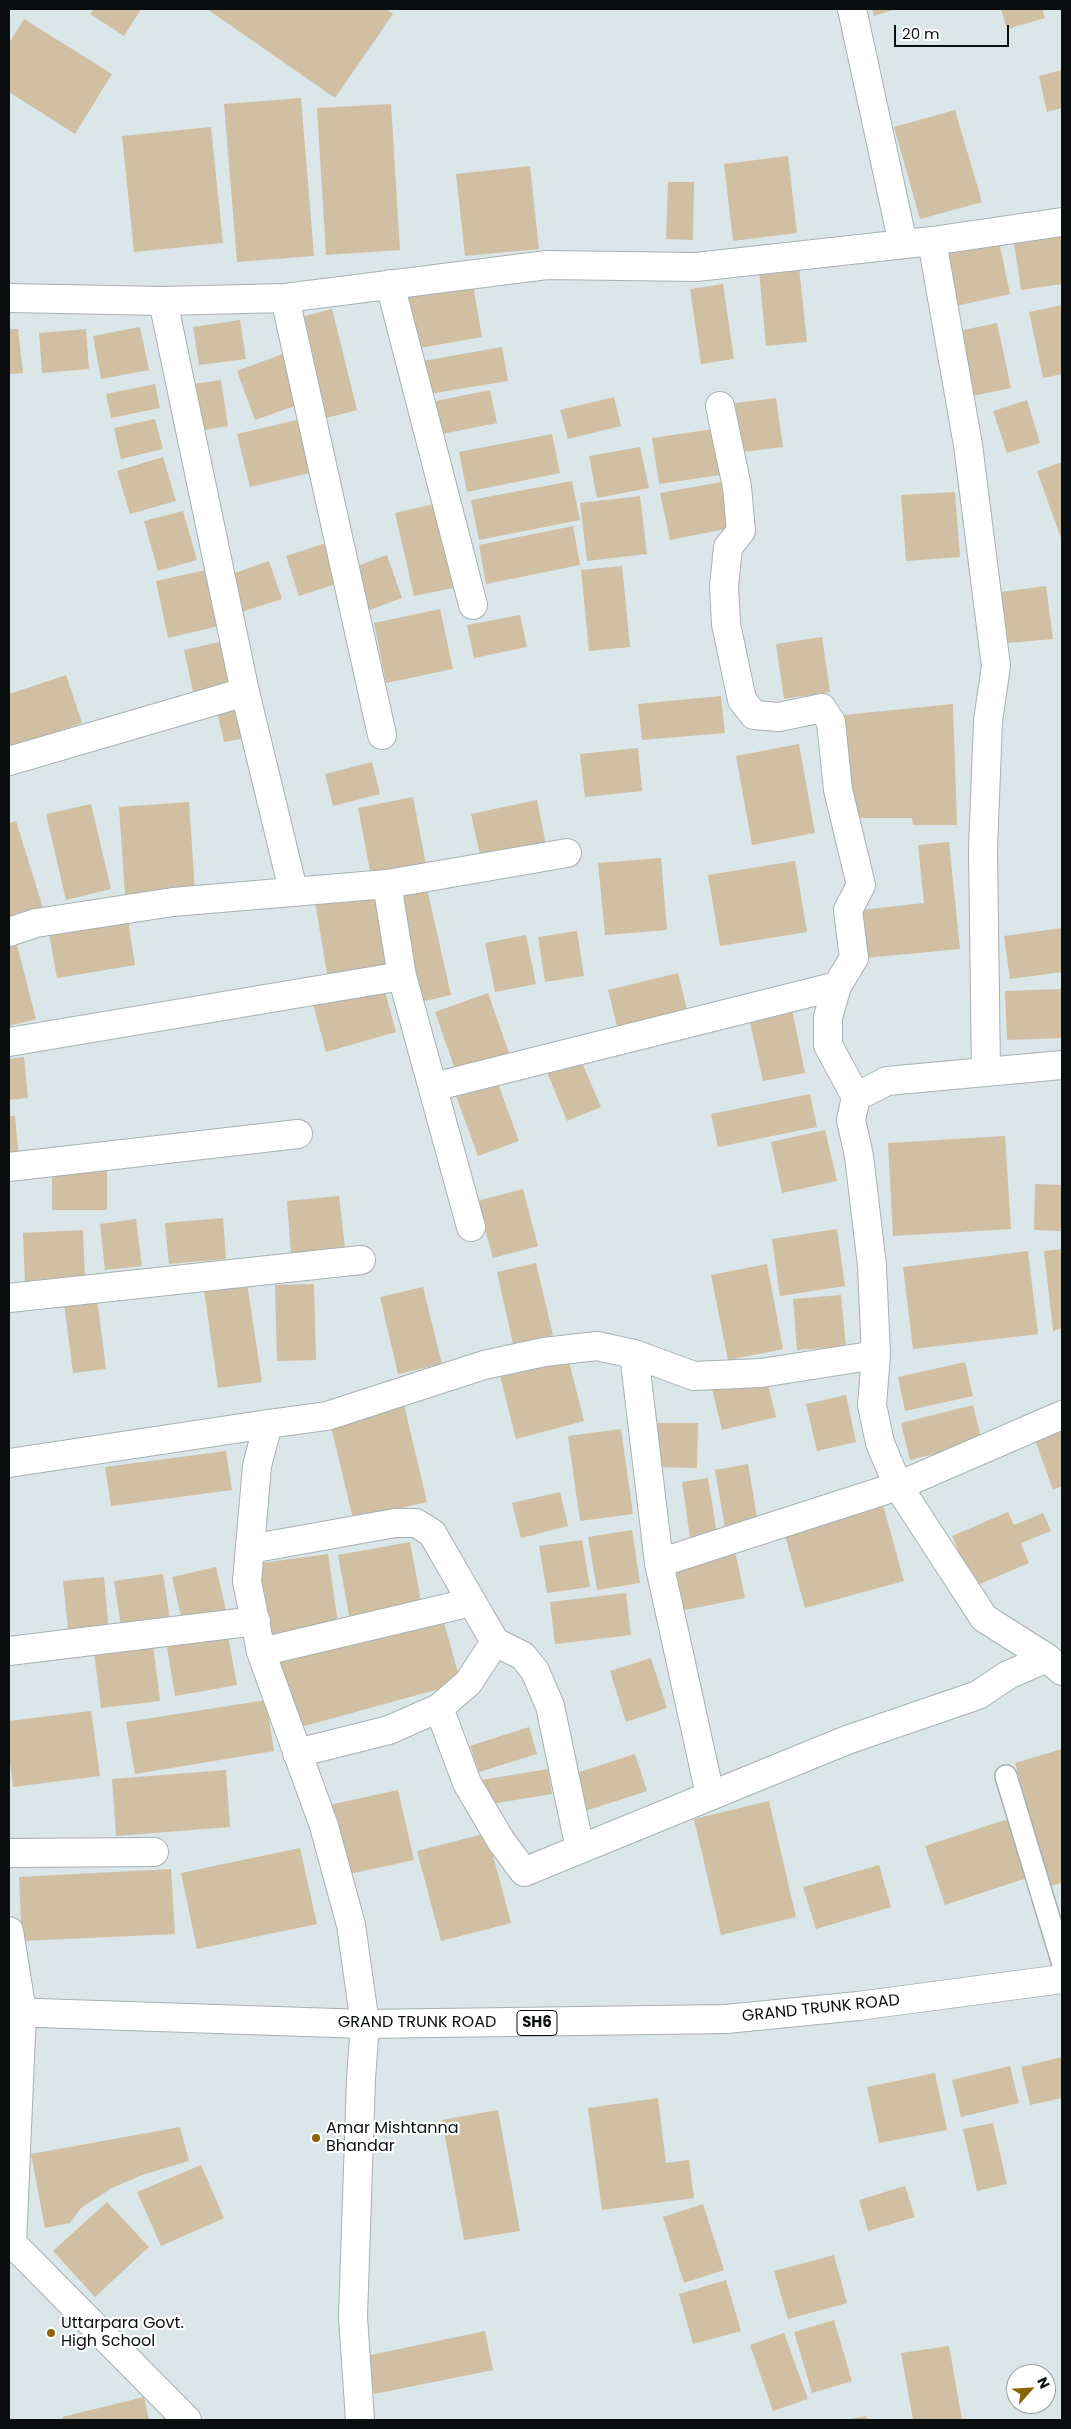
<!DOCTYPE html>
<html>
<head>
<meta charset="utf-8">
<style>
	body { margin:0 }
	#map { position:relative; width:1071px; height:2429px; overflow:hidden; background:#dae6e8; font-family:Poppins,sans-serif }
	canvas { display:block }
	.frame { position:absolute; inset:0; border:10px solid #0a0e0f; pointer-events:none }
	.north { position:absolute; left:1006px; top:2364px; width:50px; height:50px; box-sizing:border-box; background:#fff; border:1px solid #9d9f9f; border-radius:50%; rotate:64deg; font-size:14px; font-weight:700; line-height:20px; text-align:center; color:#0a0e0f }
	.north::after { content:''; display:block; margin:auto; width:18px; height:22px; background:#8b6304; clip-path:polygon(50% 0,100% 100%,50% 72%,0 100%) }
	.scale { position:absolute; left:894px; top:25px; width:115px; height:22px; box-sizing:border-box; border:2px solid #0a0e0f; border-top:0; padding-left:6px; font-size:15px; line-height:18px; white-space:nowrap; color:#0a0e0f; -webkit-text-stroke:4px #fff; paint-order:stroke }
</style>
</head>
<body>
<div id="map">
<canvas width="1071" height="2429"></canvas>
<div class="frame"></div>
<div class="north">N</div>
<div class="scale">20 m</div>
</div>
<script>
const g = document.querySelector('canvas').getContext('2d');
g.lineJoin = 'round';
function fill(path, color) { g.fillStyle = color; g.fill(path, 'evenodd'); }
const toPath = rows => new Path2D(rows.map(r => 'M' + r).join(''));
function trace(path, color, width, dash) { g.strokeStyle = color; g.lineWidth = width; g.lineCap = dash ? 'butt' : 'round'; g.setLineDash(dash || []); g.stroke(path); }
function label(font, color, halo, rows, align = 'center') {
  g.font = font + ' Poppins,sans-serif'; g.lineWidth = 4.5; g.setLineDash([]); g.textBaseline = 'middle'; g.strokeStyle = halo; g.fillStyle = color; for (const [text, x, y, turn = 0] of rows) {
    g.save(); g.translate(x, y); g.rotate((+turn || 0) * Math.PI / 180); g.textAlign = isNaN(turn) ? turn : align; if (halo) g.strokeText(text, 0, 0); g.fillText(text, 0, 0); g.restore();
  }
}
fill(toPath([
	[94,9,141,9,124,36,90,14],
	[207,9,386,9,393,14,335,98],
	[872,9,896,9,874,16],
	[1001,9,1042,9,1045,18,1007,29],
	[24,19,112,74,75,134,9,92,9,43],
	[1062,70,1062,108,1047,112,1039,76],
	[301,98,314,256,237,262,224,104],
	[391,104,400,250,326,255,317,108],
	[955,110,982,202,920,219,894,127],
	[211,127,223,243,134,252,122,136],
	[788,156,797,233,733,241,724,164],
	[530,166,539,249,465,256,456,174],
	[668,182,694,182,693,240,666,239],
	[1062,235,1062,284,1021,290,1014,243],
	[999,241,1010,294,956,306,944,253],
	[799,267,807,342,766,346,759,271],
	[723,284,734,359,701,364,690,289],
	[473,285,482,337,414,349,405,296],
	[1062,305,1062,374,1043,378,1029,312],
	[332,309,357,410,322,419,297,318],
	[240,320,246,359,199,365,193,327],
	[997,323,1011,388,968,397,954,332],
	[140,327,149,370,101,379,93,336],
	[9,329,18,329,23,373,9,374],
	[86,329,89,369,42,373,39,333],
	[502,347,508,381,422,395,417,362],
	[285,353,303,403,255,420,237,371],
	[221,380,228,426,193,432,186,385],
	[155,384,160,408,111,418,106,394],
	[490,390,497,423,442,434,436,401],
	[614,397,621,426,568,439,560,410],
	[776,398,783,447,742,452,735,403],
	[1027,400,1040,443,1007,453,993,411],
	[155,419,163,449,121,459,114,428],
	[301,419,314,472,250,487,237,434],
	[720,428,727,474,659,484,652,438],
	[552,434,560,473,467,492,459,452],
	[640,447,649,488,597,498,589,456],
	[163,457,176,501,130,514,117,471],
	[1062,462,1062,541,1037,471],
	[572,481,580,520,479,540,471,500],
	[721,482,730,528,670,540,660,493],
	[955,492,960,557,906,561,901,495],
	[640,496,647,554,587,561,580,503],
	[434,504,453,588,414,596,395,513],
	[183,511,197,560,158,571,144,521],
	[573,526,580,565,486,584,479,545],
	[332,541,345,581,299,596,286,556],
	[387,555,402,598,364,612,349,569],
	[269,561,282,599,241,612,229,575],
	[622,566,630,647,589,651,581,570],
	[206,570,219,626,168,638,156,581],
	[1046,586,1053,639,1008,643,1001,592],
	[440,609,453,669,386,683,374,623],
	[520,615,527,647,474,658,467,625],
	[822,637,830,692,784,699,776,644],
	[224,641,235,687,194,696,184,650],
	[66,675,82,723,9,748,9,694],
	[721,696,725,733,642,740,638,704],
	[238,702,246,738,224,742,216,707],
	[953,704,957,825,913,825,912,818,856,818,844,715],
	[799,744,815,833,752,845,736,756],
	[638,748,642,791,585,797,580,754],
	[372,762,380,794,333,806,325,774],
	[413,797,426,865,371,876,358,808],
	[537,800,546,845,481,859,471,814],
	[189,802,195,891,125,895,119,807],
	[91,804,111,889,66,900,46,814],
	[16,821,43,908,9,918,9,823],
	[949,842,960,949,865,958,861,910,924,903,918,845],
	[661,858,667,930,605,935,598,863],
	[795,861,807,932,720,946,708,875],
	[426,884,451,995,420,1002,395,890],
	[377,892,390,969,328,979,315,902],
	[128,920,135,965,57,978,49,933],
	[1062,928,1062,972,1010,979,1004,936],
	[577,931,584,976,545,982,538,937],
	[526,935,536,984,495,992,485,943],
	[17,945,36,1019,9,1026,9,947],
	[678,973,688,1014,618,1030,608,990],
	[382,981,396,1032,326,1052,312,1000],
	[1062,989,1062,1038,1007,1040,1005,991],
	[488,993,509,1053,456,1072,435,1012],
	[792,1009,805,1073,763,1081,749,1018],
	[24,1057,28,1098,9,1100,9,1059],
	[580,1058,601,1107,567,1121,547,1072],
	[497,1081,519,1141,478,1156,456,1096],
	[810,1094,817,1127,718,1147,711,1114],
	[9,1116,15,1116,19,1160,9,1161],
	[825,1130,837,1181,782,1193,771,1142],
	[1005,1136,1011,1229,893,1236,888,1143],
	[52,1169,107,1169,107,1210,52,1210],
	[1035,1184,1062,1185,1062,1231,1034,1230],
	[523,1189,538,1246,493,1258,477,1201],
	[339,1196,345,1248,291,1253,287,1201],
	[223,1218,226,1259,169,1264,165,1223],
	[136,1219,142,1266,105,1270,100,1224],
	[837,1229,845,1286,780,1296,772,1239],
	[83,1230,85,1280,25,1283,23,1233],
	[1062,1249,1062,1328,1053,1331,1044,1251],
	[1028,1251,1038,1334,913,1349,903,1267],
	[536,1263,553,1335,513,1344,497,1272],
	[767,1264,783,1349,728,1360,711,1275],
	[247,1283,262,1382,218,1388,204,1290],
	[314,1284,316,1360,277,1361,275,1285],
	[423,1287,442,1364,398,1374,380,1297],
	[841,1295,846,1346,797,1350,793,1299],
	[97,1298,106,1369,73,1373,64,1303],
	[567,1354,584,1421,516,1439,499,1372],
	[965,1362,973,1396,905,1411,898,1377],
	[766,1377,776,1417,722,1430,712,1389],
	[846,1395,856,1442,817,1451,806,1404],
	[404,1405,427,1502,353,1519,330,1422],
	[973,1405,982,1442,910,1460,901,1423],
	[652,1423,698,1423,697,1468,651,1467],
	[1062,1427,1062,1486,1053,1490,1034,1437],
	[621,1429,633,1514,580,1521,568,1436],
	[226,1451,232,1490,111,1506,105,1467],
	[748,1464,758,1523,725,1528,715,1470],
	[708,1478,718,1541,691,1545,682,1482],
	[560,1492,568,1526,521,1538,512,1503],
	[882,1501,904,1581,805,1608,783,1528],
	[1008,1512,1014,1525,1043,1513,1051,1531,1021,1543,1029,1563,973,1587,952,1536],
	[632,1530,640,1583,597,1590,588,1537],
	[582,1540,590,1587,547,1593,539,1546],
	[410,1542,423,1612,351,1626,338,1555],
	[735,1551,745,1598,675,1612,665,1566],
	[328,1554,339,1630,265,1640,254,1564],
	[216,1567,227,1615,183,1625,172,1577],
	[163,1574,171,1626,122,1633,114,1581],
	[104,1577,109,1635,69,1639,63,1581],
	[626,1593,631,1635,555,1644,550,1602],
	[442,1616,461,1683,297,1728,278,1660],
	[228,1636,237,1685,175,1696,167,1647],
	[153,1645,160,1701,101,1708,94,1652],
	[651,1658,667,1708,626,1722,610,1671],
	[266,1700,274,1751,135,1774,126,1722],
	[91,1711,100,1776,13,1787,9,1754,9,1721],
	[529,1727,537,1754,479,1772,470,1746],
	[1062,1749,1062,1883,1050,1886,1015,1763],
	[635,1754,647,1791,585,1811,573,1774],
	[548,1769,552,1794,485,1805,481,1780],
	[226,1770,230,1827,116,1836,112,1779],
	[398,1790,414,1860,345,1875,329,1805],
	[769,1801,796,1917,721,1935,694,1819],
	[1011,1818,1030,1877,945,1905,925,1846],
	[487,1833,511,1923,441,1941,417,1851],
	[300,1848,317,1924,197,1949,181,1873],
	[879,1865,891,1907,816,1929,803,1887],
	[171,1869,175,1934,22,1941,19,1877],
	[1062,2057,1062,2098,1030,2105,1021,2067],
	[1010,2066,1019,2103,961,2117,952,2080],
	[935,2073,947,2130,879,2143,867,2087],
	[658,2098,666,2163,689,2160,694,2198,602,2210,588,2108],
	[498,2110,520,2231,464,2240,442,2120],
	[993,2123,1007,2184,977,2191,963,2129],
	[180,2127,189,2161,142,2175,112,2188,81,2208,70,2223,45,2228,31,2154],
	[201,2165,224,2218,161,2246,137,2192],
	[905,2186,915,2217,868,2231,859,2200],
	[107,2202,149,2247,95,2297,53,2251],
	[703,2204,724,2270,684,2283,663,2217],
	[834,2255,847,2303,788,2319,774,2271],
	[726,2280,741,2331,693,2344,679,2294],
	[834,2320,852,2381,812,2393,794,2332],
	[485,2331,493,2370,374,2394,366,2356],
	[784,2333,808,2399,773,2411,750,2345],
	[949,2346,962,2420,913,2420,901,2353],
	[144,2397,149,2420,63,2420,62,2417],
	[866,2416,867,2420,851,2420,851,2419]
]), '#d0bfa3');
const lane = toPath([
	[1006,1776,1062,1961]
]);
const street = toPath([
	[852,9,903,244],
	[932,241,968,445,996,666,988,721,983,849,986,1072],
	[390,284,473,605],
	[9,298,163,301,285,298,547,265,696,267,932,241,1062,222],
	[285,298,382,735],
	[163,301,245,692,293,890],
	[720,406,737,487,741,531,728,547,724,587,726,624,742,700,754,715,779,717,822,708,831,722,838,790,861,885,848,910,854,958,837,986,828,1017,828,1045,856,1097],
	[9,761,245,692],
	[387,884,402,976,471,1227],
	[9,932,36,923,173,902,387,884,567,853],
	[9,1042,402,976],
	[1062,1065,887,1081,856,1097,851,1120,859,1156,872,1266,876,1355,872,1405,880,1443,898,1486,984,1618,1047,1658,1062,1671],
	[433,1087,837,986],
	[9,1167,298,1134],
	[9,1298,361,1260],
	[634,1354,659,1563,710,1795],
	[9,1463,268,1424],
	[250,1549,395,1523,416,1523,432,1533,495,1642,523,1656,535,1671,550,1706,580,1849],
	[659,1563,898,1486,1062,1415],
	[9,1651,256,1621],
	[261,1652,472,1602],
	[439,1708,467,1783,501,1841,524,1872,847,1740,978,1695,1008,1675,1047,1658],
	[297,1753,389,1730,439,1708,468,1683,495,1642],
	[9,1853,154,1852],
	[9,1931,22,2012,12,2243,187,2420],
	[360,2420,353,2317,361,2079,365,2024,351,1925,324,1826,261,1652,247,1581,257,1466,268,1424,327,1416,484,1365,544,1352,597,1346,634,1354,694,1376,761,1373,876,1355]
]);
const primary = toPath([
	[9,2012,365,2024,726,2019,858,2006,1062,1979]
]);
trace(lane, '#a6b1b2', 24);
trace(street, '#a6b1b2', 30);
trace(primary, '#a6b1b2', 30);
trace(lane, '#fff', 21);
trace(street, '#fff', 28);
trace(primary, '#fff', 28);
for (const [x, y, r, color] of [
	[316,2138,5,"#8b6304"],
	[51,2333,5,"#8b6304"]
]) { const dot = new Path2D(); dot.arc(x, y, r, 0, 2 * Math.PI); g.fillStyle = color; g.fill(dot); trace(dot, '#fff', 2); }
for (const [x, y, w] of [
	[537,2023,40]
]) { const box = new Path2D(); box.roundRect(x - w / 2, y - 12.5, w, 25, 4); g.fillStyle = '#fff'; g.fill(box); trace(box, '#0a0e0f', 1); }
label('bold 15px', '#0a0e0f', null, [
	["SH6",537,2023]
]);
label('16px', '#0a0e0f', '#fff', [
	["GRAND TRUNK ROAD",821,2009,-6],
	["GRAND TRUNK ROAD",417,2023]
]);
label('16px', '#0a0e0f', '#fff', [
	["Amar Mishtanna",326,2129],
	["Bhandar",326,2147],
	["Uttarpara Govt.",61,2324],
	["High School",61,2342]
], 'left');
</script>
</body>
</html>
